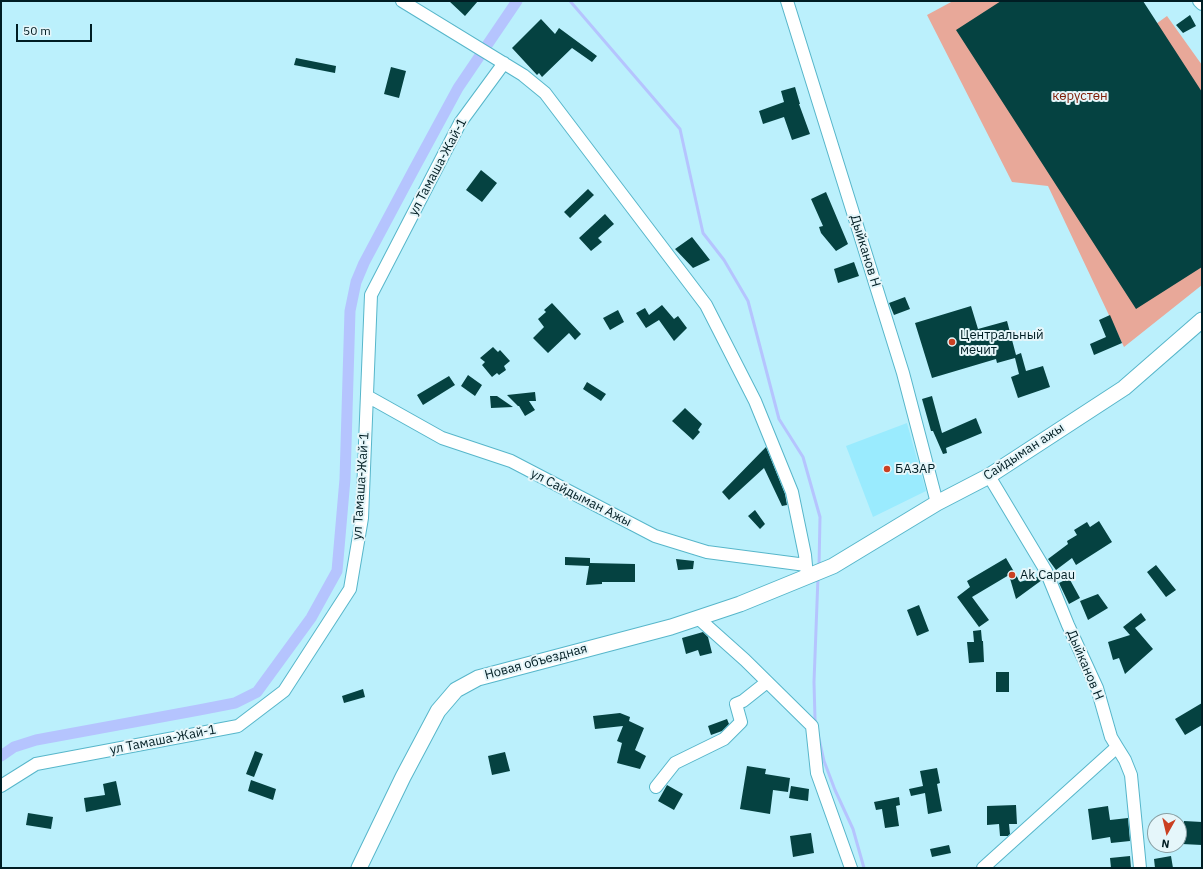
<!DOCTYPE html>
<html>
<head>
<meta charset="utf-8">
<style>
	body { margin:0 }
	#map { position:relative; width:1203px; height:869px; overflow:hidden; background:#bbf0fc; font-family:"IBM Plex Sans",sans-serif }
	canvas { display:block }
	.frame { position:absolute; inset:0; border:2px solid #001d23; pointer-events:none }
	.north { position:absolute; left:1147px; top:813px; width:40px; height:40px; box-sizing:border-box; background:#e5f6fa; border:1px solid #899fa4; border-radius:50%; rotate:188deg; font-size:11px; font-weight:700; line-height:16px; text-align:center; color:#001d23 }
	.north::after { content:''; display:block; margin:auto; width:14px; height:18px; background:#ca4022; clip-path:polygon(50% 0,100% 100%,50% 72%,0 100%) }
	.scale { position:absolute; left:16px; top:24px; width:76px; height:18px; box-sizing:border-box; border:2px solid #001d23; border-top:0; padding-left:5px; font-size:12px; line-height:14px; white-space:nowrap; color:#001d23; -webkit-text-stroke:3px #e5f6fa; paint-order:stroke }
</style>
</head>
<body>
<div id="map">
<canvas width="1203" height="869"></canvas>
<div class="frame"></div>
<div class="north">N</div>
<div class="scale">50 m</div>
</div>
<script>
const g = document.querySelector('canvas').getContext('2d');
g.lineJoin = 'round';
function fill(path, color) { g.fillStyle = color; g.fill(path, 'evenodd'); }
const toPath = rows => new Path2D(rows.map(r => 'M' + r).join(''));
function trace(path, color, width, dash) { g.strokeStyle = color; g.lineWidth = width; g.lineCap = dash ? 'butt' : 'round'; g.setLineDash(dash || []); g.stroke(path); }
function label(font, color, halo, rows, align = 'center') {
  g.font = font + ' "IBM Plex Sans",sans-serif'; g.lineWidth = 4; g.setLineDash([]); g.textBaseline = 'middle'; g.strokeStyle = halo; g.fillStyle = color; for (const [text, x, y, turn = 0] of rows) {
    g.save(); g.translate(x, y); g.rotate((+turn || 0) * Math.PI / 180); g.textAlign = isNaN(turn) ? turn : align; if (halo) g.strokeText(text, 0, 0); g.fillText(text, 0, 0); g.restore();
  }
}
fill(toPath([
	[907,423,926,491,873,517,846,446]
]), '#9aebfe');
fill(toPath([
	[953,1,1130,1,1149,29,1167,16,1202,65,1202,285,1124,347,1048,186,1012,182,927,15]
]), '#e8a899');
trace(toPath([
	[570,1,680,129,703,233,724,260,748,301,779,419,803,457,820,517,819,567],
	[816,725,815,719,814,682,818,577],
	[818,734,824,761,835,790,853,829,864,868]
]), '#b5c4fe', 3);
trace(toPath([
	[1,756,14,747,36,740,199,710,235,703,257,692,311,618,337,571,345,479,350,311,356,282,364,263,413,171,458,88,517,1]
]), '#b5c4fe', 11);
fill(toPath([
	[449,1,478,1,465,16],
	[1001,1,1143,1,1202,92,1202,267,1136,309,956,30],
	[1190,15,1196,26,1183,33,1176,25],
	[541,19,555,34,559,28,597,56,592,62,572,48,542,77,539,73,537,75,512,48],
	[296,58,336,66,335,73,294,65],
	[391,67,406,71,399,98,384,94],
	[795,87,800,104,799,104,810,134,792,140,784,117,763,124,759,111,784,102,781,91],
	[481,170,497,183,482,202,466,190],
	[588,189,594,195,570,218,564,212],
	[826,192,848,244,836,251,821,233,819,227,823,226,811,199],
	[605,214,614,224,598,238,602,242,591,251,579,238],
	[692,237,710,260,693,268,675,249],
	[854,262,859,276,838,283,834,269],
	[905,297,910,309,894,315,889,303],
	[552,303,581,334,575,340,569,333,548,353,533,338,544,327,538,319,546,312,544,310],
	[662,305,674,319,678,316,687,328,674,341,659,320,646,328,636,313,645,308,649,315],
	[971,306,978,329,1007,321,1016,355,1021,353,1026,371,1043,366,1050,387,1018,398,1011,377,1019,374,1015,358,997,363,996,359,932,378,915,323],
	[618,310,624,322,610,330,603,318],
	[1110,315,1122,343,1094,355,1090,344,1106,337,1099,320],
	[493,347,498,352,500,350,510,361,504,366,506,370,499,375,497,373,492,377,482,365,485,362,480,358],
	[468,375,482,385,475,396,461,386],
	[449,376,455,385,423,405,417,395],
	[587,382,606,394,601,401,583,389],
	[535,392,536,401,529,401,535,410,525,416,519,406,518,406,507,395],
	[490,396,497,396,513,407,491,408],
	[932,396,942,433,976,418,982,433,946,448,947,453,943,454,933,431,931,431,922,399],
	[685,408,702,424,698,430,700,432,693,440,672,421],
	[766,447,785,494,787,505,782,506,764,468,729,500,722,492],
	[755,510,765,524,760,529,748,516],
	[1099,521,1112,542,1076,565,1072,558,1056,570,1048,559,1068,544,1067,541,1077,535,1074,530,1087,522,1090,527],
	[565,557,590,558,590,563,635,564,635,582,602,582,602,584,586,585,589,566,565,565],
	[1006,558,1020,582,1040,576,1042,580,1016,599,1009,575,972,597,989,620,979,627,957,597,970,587,967,581],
	[676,559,694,561,693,569,678,570],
	[1156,565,1176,590,1166,597,1147,572],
	[1069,578,1080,598,1069,604,1059,583],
	[1098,594,1108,608,1088,620,1080,601],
	[919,605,929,631,917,636,907,610],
	[1141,613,1146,620,1135,628,1153,649,1125,674,1119,658,1113,660,1108,642,1130,635,1123,627],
	[981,630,982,641,983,641,984,662,969,663,967,642,974,642,973,631],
	[703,632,708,637,712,653,700,656,698,650,686,654,682,638],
	[996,672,1009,672,1009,692,996,692],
	[363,689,365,697,344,703,342,696],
	[1202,703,1202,725,1185,735,1175,719],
	[620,713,630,717,629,721,644,728,635,750,646,756,640,769,617,763,622,743,617,741,623,726,595,729,593,716],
	[727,719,729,724,722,731,711,735,708,726],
	[255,751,263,754,254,777,246,774],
	[505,752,510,771,492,775,488,756],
	[747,766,766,769,765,774,790,778,788,792,773,790,770,814,740,809],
	[937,768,940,783,937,784,942,811,928,814,925,793,911,796,909,789,923,786,920,771],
	[251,780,276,789,273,800,248,791],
	[116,781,121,805,86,812,84,798,105,795,103,784],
	[667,785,683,794,674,810,658,801],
	[791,786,809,789,808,801,789,798],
	[899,797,900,805,896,806,899,826,885,828,882,809,876,810,874,802],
	[1016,805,1017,824,1009,824,1010,834,1008,836,1000,836,999,824,987,825,987,806],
	[1108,806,1110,820,1128,818,1130,841,1111,843,1110,837,1092,840,1088,809],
	[28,813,53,817,51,829,26,825],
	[1184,821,1202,822,1202,845,1182,844],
	[811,833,814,853,793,857,790,836],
	[949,845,951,853,932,857,930,849],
	[1130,856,1131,868,1111,868,1110,858],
	[1171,856,1173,868,1155,868,1154,859]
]), '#054241');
const minor = toPath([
	[402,1,523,75,545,93,706,305,755,401,792,492,805,555,807,576],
	[787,1,903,373,937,503],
	[1199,1,1202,4],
	[367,396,442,438,511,461,655,536,707,552,806,565],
	[989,476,1046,571,1068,625,1097,688,1111,737,1117,747,1125,760,1131,775,1140,868],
	[698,618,745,660,812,726,817,773,851,868],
	[1,786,36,764,238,726,284,691,350,589,362,518,371,295,460,123,504,63],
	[656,787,675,763,724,739,741,722,736,704,743,701,767,682],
	[983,868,1117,747]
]);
const major = toPath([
	[359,868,403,777,438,711,456,690,478,678,671,627,740,604,833,566,937,503,989,476,1124,388,1202,320]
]);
trace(minor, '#57b6ca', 14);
trace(major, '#57b6ca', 17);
trace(minor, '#fff', 12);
trace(major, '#fff', 15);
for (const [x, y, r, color] of [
	[952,342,4,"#ca4022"],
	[887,469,4,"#ca4022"],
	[1012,575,4,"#ca4022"]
]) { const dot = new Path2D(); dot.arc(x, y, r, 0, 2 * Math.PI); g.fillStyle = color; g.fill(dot); trace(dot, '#e5f6fa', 1.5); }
label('13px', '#80200a', '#e5f6fa', [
	["көрүстөн",1080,96]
]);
label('13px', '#001d23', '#e5f6fa', [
	["ул Тамаша-Жай-1",438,167,-62],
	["Дыйканов Н",865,251,73],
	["Сайдыман ажы",1024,452,-33],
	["ул Тамаша-Жай-1",361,486,-86],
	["ул Сайдыман Ажы",581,498,27],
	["Новая объездная",536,662,-15],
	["Дыйканов Н",1085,665,67],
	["ул Тамаша-Жай-1",163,740,-11]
]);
label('13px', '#001d23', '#e5f6fa', [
	["Центральный",960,335],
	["мечит",960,350],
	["БАЗАР",895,469],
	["Ak Capau",1020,575]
], 'left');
</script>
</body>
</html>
